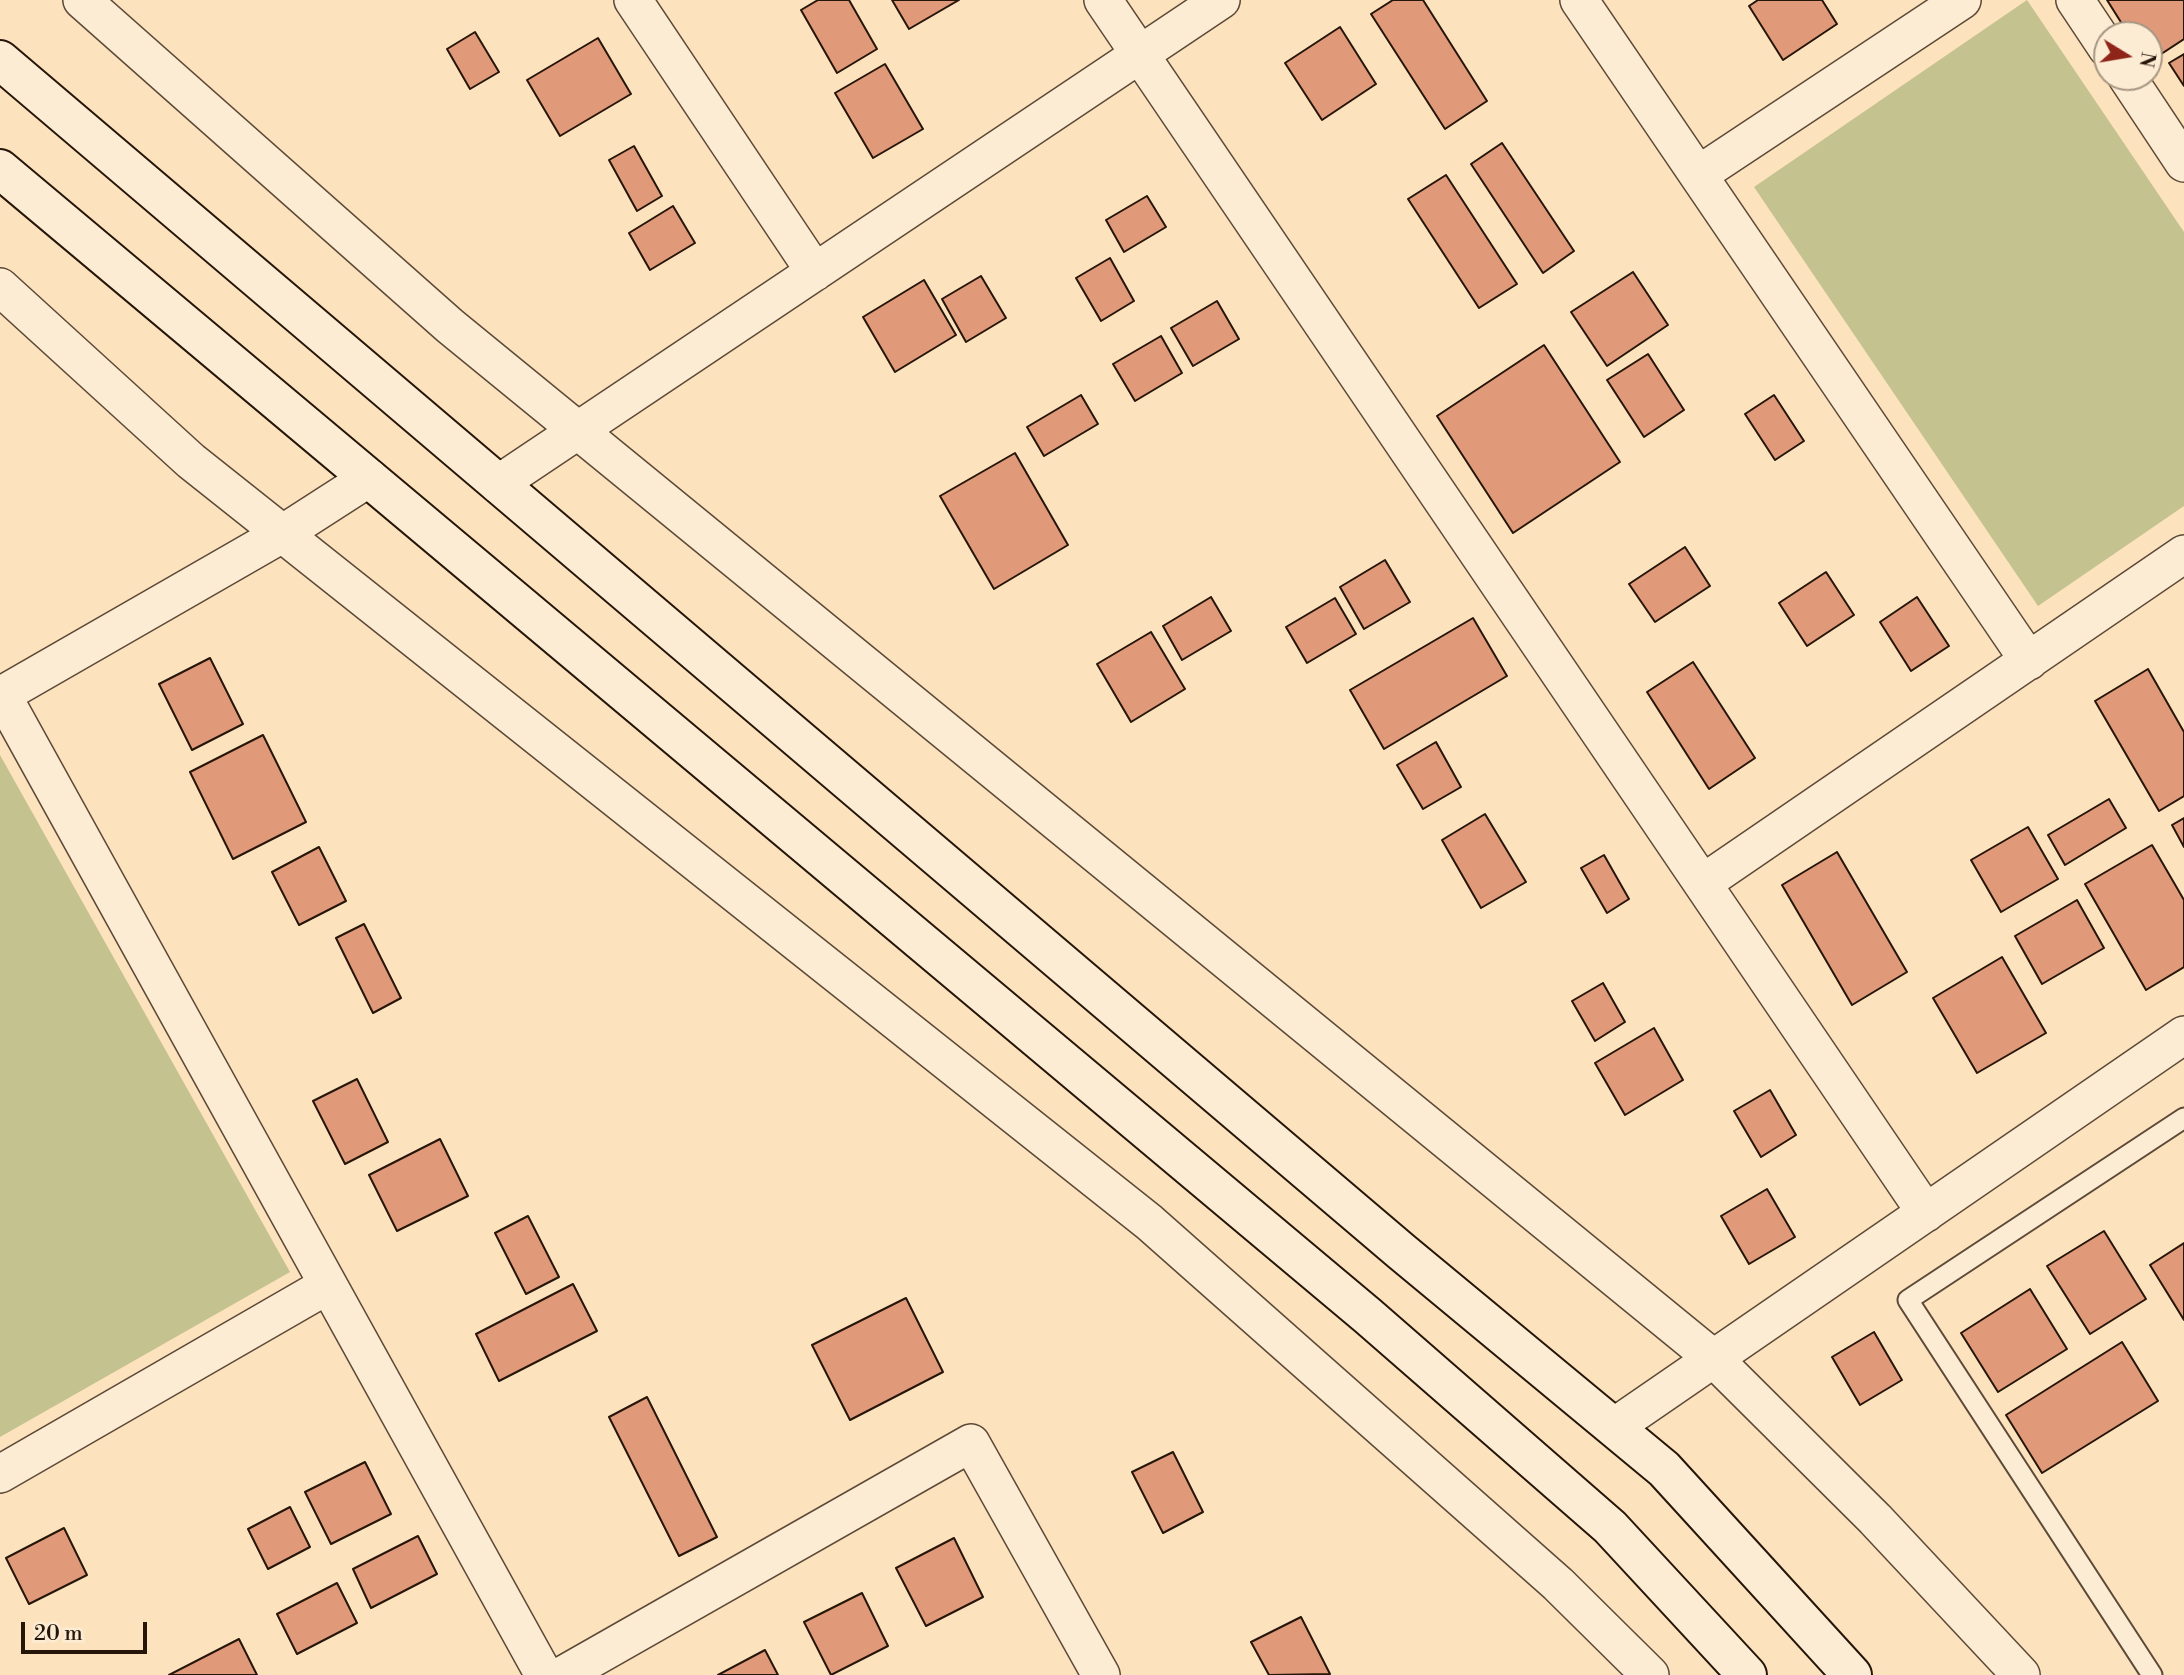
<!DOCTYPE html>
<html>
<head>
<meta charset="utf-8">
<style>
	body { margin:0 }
	#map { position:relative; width:2184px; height:1675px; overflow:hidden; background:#fce2bd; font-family:"Libre Bodoni",serif }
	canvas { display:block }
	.north { position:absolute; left:2093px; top:21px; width:70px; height:70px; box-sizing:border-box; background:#fdecd4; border:2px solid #a79683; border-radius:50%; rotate:101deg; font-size:19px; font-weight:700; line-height:28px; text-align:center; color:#26160a }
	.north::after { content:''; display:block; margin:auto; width:24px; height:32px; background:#8f2418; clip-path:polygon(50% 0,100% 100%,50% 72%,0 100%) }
	.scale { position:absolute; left:21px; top:1622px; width:126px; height:32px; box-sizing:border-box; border:4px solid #26160a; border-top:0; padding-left:9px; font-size:21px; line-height:24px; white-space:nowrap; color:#26160a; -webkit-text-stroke:5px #fdecd4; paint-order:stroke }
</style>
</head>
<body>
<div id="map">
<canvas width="2184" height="1675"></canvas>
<div class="north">N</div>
<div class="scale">20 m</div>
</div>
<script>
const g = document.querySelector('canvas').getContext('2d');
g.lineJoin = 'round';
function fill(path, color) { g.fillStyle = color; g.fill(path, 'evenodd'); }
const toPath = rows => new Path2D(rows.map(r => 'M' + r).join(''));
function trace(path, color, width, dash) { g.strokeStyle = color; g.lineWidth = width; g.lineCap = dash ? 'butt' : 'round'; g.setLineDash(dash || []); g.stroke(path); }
fill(toPath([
	[2027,0,2184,232,2184,506,2038,606,1754,187],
	[0,755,290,1272,0,1437]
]), '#c4c28e');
const building = toPath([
	[818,0,849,0,877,49,837,73,801,10,818,0],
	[892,0,959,0,909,29,892,0],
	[1393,0,1423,0,1487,101,1445,129,1371,14,1393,0],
	[1758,0,1822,0,1837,24,1783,60,1749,6,1758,0],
	[2107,0,2184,0,2184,39,2149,62,2149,35,2129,35,2107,0],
	[1340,27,1376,84,1322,120,1285,63,1340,27],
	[475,32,499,72,470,89,447,49,475,32],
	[598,38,631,94,560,136,527,80,598,38],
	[2184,54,2184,86,2169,63,2184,54],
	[885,64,923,129,873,158,835,93,885,64],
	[1502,143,1574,251,1543,273,1471,164,1502,143],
	[634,146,662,196,637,211,609,160,634,146],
	[1446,175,1517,284,1479,308,1408,199,1446,175],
	[1147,196,1166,227,1124,252,1106,220,1147,196],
	[673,206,695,243,650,270,629,233,673,206],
	[1110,258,1134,301,1101,321,1076,278,1110,258],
	[1633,272,1668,325,1607,366,1571,312,1633,272],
	[981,276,1006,318,966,342,942,299,981,276],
	[924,280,956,335,895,372,863,317,924,280],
	[1217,301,1239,339,1193,366,1171,328,1217,301],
	[1161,336,1182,373,1135,401,1113,364,1161,336],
	[1544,345,1620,462,1513,533,1437,416,1544,345],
	[1648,354,1684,410,1644,437,1607,380,1648,354],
	[1081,395,1098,424,1044,456,1027,427,1081,395],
	[1774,395,1804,441,1775,460,1745,414,1774,395],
	[1015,453,1068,545,994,589,940,496,1015,453],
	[1685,547,1710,586,1655,622,1629,584,1685,547],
	[1385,560,1410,602,1364,629,1340,587,1385,560],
	[1826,572,1854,615,1807,646,1779,603,1826,572],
	[1211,597,1231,631,1182,660,1163,626,1211,597],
	[1917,597,1949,646,1911,671,1880,622,1917,597],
	[1335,598,1356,634,1307,663,1286,627,1335,598],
	[1473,618,1507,676,1384,749,1350,690,1473,618],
	[1151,632,1185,689,1131,722,1097,664,1151,632],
	[210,658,243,724,192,750,159,684,210,658],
	[1693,662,1755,758,1709,789,1647,692,1693,662],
	[2148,669,2184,732,2184,796,2159,811,2095,701,2148,669],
	[263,735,306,822,233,859,190,772,263,735],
	[1436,742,1461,787,1423,809,1397,765,1436,742],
	[2109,799,2126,828,2065,865,2048,835,2109,799],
	[1485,814,1526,882,1481,908,1442,840,1485,814],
	[2184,818,2184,847,2172,825,2184,818],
	[2028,827,2058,879,2001,912,1971,860,2028,827],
	[2152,845,2184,900,2184,967,2146,990,2085,884,2152,845],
	[319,847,346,901,299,925,272,872,319,847],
	[1837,852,1907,972,1852,1005,1782,885,1837,852],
	[1604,855,1629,899,1607,913,1581,868,1604,855],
	[2077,900,2104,948,2042,984,2015,936,2077,900],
	[364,924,401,998,373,1013,336,938,364,924],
	[2002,957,2046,1033,1977,1073,1933,998,2002,957],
	[1603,983,1625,1022,1595,1041,1572,1001,1603,983],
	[1654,1028,1683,1080,1625,1115,1595,1063,1654,1028],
	[357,1079,388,1142,345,1164,313,1101,357,1079],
	[1770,1090,1796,1135,1761,1157,1734,1111,1770,1090],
	[440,1139,468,1196,397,1231,369,1175,440,1139],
	[1767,1189,1795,1237,1749,1264,1721,1216,1767,1189],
	[528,1216,559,1277,526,1294,495,1233,528,1216],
	[2104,1231,2146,1299,2090,1334,2047,1266,2104,1231],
	[2184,1243,2184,1320,2150,1265,2184,1243],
	[573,1284,597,1331,499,1381,476,1334,573,1284],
	[2030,1289,2067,1349,1998,1392,1961,1333,2030,1289],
	[906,1298,943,1372,850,1420,812,1345,906,1298],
	[1874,1332,1902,1380,1860,1405,1832,1357,1874,1332],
	[2122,1342,2158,1401,2042,1473,2006,1415,2122,1342],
	[647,1397,717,1537,679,1556,609,1417,647,1397],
	[1173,1452,1203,1512,1163,1533,1132,1472,1173,1452],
	[365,1462,391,1514,331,1544,305,1492,365,1462],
	[290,1507,310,1547,268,1569,248,1529,290,1507],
	[64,1528,87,1575,29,1604,6,1558,64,1528],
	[418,1536,437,1574,371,1608,353,1569,418,1536],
	[954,1538,983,1597,926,1626,896,1568,954,1538],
	[337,1583,357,1623,297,1654,277,1614,337,1583],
	[862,1593,888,1646,831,1675,804,1622,862,1593],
	[1301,1617,1330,1674,1269,1675,1251,1642,1301,1617],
	[239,1639,257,1675,169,1675,239,1639],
	[765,1650,778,1675,718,1675,765,1650]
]);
fill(building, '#e09a7a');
trace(building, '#26160a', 2);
const lane = toPath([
	[2152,1675,1908,1300,2184,1118]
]);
const street = toPath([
	[82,0,450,326,1714,1359,1875,1519,2021,1675],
	[633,0,815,272],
	[1103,0,1926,1213],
	[1579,0,2029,661],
	[2075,0,2107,48],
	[2127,77,2184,163],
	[1698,175,1962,0],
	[0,287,191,461,1149,1222,1558,1584,1650,1675],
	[498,484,1221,0],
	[2,695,544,1675],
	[0,696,282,534,369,478],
	[1703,883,2184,554],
	[1614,1427,2184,1035],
	[0,1474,328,1285],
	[563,1675,971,1443,1101,1675]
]);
const secondary = toPath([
	[0,60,1402,1252,1664,1469,1852,1675],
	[0,169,1368,1316,1610,1527,1747,1675]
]);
trace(lane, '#5c4937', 23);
trace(street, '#5c4937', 40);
trace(secondary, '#26160a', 42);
trace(lane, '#fdecd4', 19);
trace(street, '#fdecd4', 37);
trace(secondary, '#fdecd4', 38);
</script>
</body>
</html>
